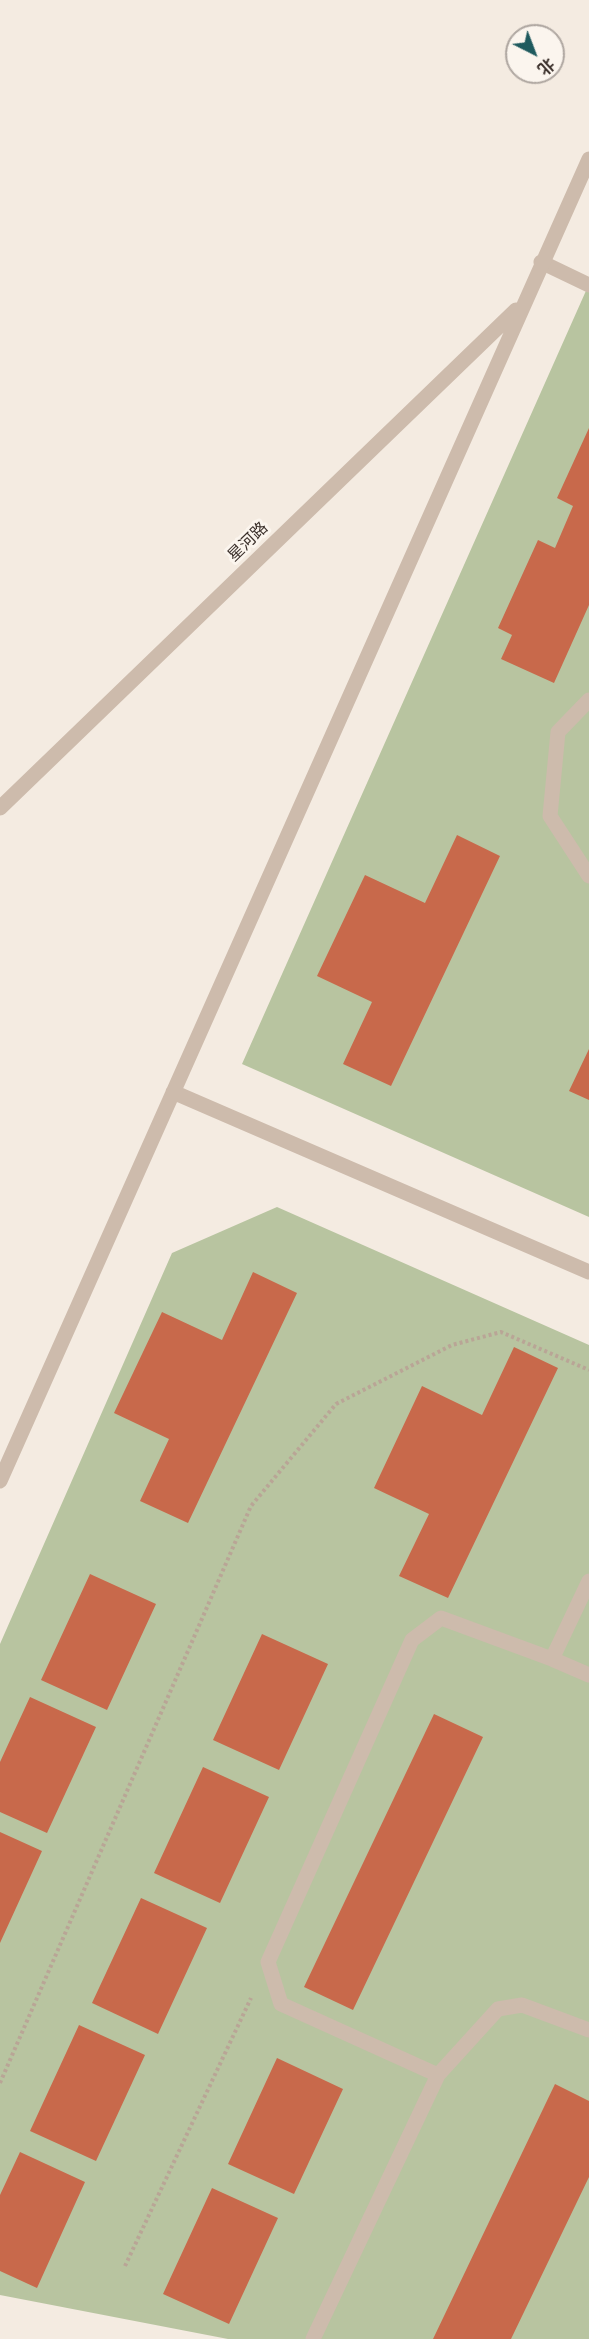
<!DOCTYPE html>
<html>
<head>
<meta charset="utf-8">
<style>
	body { margin:0 }
	#map { position:relative; width:589px; height:2339px; overflow:hidden; background:#f4ebe1; font-family:"Work Sans","Noto Sans SC",sans-serif }
	canvas { display:block }
	.north { position:absolute; left:505px; top:24px; width:60px; height:60px; box-sizing:border-box; background:#fbf5ee; border:2px solid #aea6a0; border-radius:50%; rotate:138deg; font-size:16px; font-weight:700; line-height:24px; text-align:center; color:#3b302b }
	.north::after { content:''; display:block; margin:auto; width:21px; height:27px; background:#1f5a5e; clip-path:polygon(50% 0,100% 100%,50% 72%,0 100%) }
</style>
</head>
<body>
<div id="map">
<canvas width="589" height="2339"></canvas>
<div class="north">北</div>
</div>
<script>
const g = document.querySelector('canvas').getContext('2d');
g.lineJoin = 'round';
function fill(path, color) { g.fillStyle = color; g.fill(path, 'evenodd'); }
const toPath = rows => new Path2D(rows.map(r => 'M' + r).join(''));
function trace(path, color, width, dash) { g.strokeStyle = color; g.lineWidth = width; g.lineCap = dash ? 'butt' : 'round'; g.setLineDash(dash || []); g.stroke(path); }
function label(font, color, halo, rows, align = 'center') {
  g.font = font + ' "Work Sans","Noto Sans SC",sans-serif'; g.lineWidth = 6; g.setLineDash([]); g.textBaseline = 'middle'; g.strokeStyle = halo; g.fillStyle = color; for (const [text, x, y, turn = 0] of rows) {
    g.save(); g.translate(x, y); g.rotate((+turn || 0) * Math.PI / 180); g.textAlign = isNaN(turn) ? turn : align; if (halo) g.strokeText(text, 0, 0); g.fillText(text, 0, 0); g.restore();
  }
}
fill(toPath([
	[589,284,589,1217,242,1064],
	[277,1207,589,1345,589,2339,228,2339,0,2295,0,1644,172,1253]
]), '#b8c4a0');
fill(toPath([
	[589,428,589,605,554,683,501,659,512,635,498,628,538,540,555,548,573,506,557,498],
	[457,835,500,856,391,1086,343,1064,372,1002,317,976,365,875,425,903],
	[589,1049,589,1100,569,1091],
	[253,1272,297,1293,188,1523,140,1501,169,1439,114,1413,162,1312,222,1340],
	[514,1347,558,1368,448,1598,399,1576,429,1514,374,1488,422,1386,482,1415],
	[90,1574,156,1604,107,1710,41,1680],
	[262,1634,328,1664,279,1770,213,1740],
	[30,1697,96,1727,47,1833,0,1812,0,1762],
	[434,1714,483,1737,353,2010,304,1987],
	[203,1767,269,1797,220,1903,154,1873],
	[0,1832,42,1851,0,1943],
	[141,1898,207,1928,158,2034,92,2003],
	[79,2025,145,2055,96,2161,30,2131],
	[277,2058,343,2089,294,2194,228,2164],
	[555,2084,589,2101,589,2177,511,2339,433,2339],
	[20,2152,85,2182,37,2288,0,2271,0,2195],
	[212,2188,278,2218,229,2324,163,2294]
]), '#c8694b');
trace(toPath([
	[0,2083,251,1506,336,1404,452,1345,501,1332,589,1370],
	[125,2266,251,1998]
]), '#b9a596', 4, [3, 3]);
trace(toPath([
	[541,262,589,285],
	[589,700,558,732,550,816,589,876],
	[552,1659,589,1675],
	[438,2075,498,2009,522,2005,589,2030],
	[313,2339,438,2075,281,2004,268,1962,412,1640,441,1618,552,1659,589,1581]
]), '#cdbbac', 15);
trace(toPath([
	[0,808,516,310],
	[173,1092,589,1272],
	[0,1481,589,159]
]), '#cdbbac', 15);
label('16px', '#3b302b', '#fbf5ee', [
	["星河路",248,542,-44]
]);
</script>
</body>
</html>
